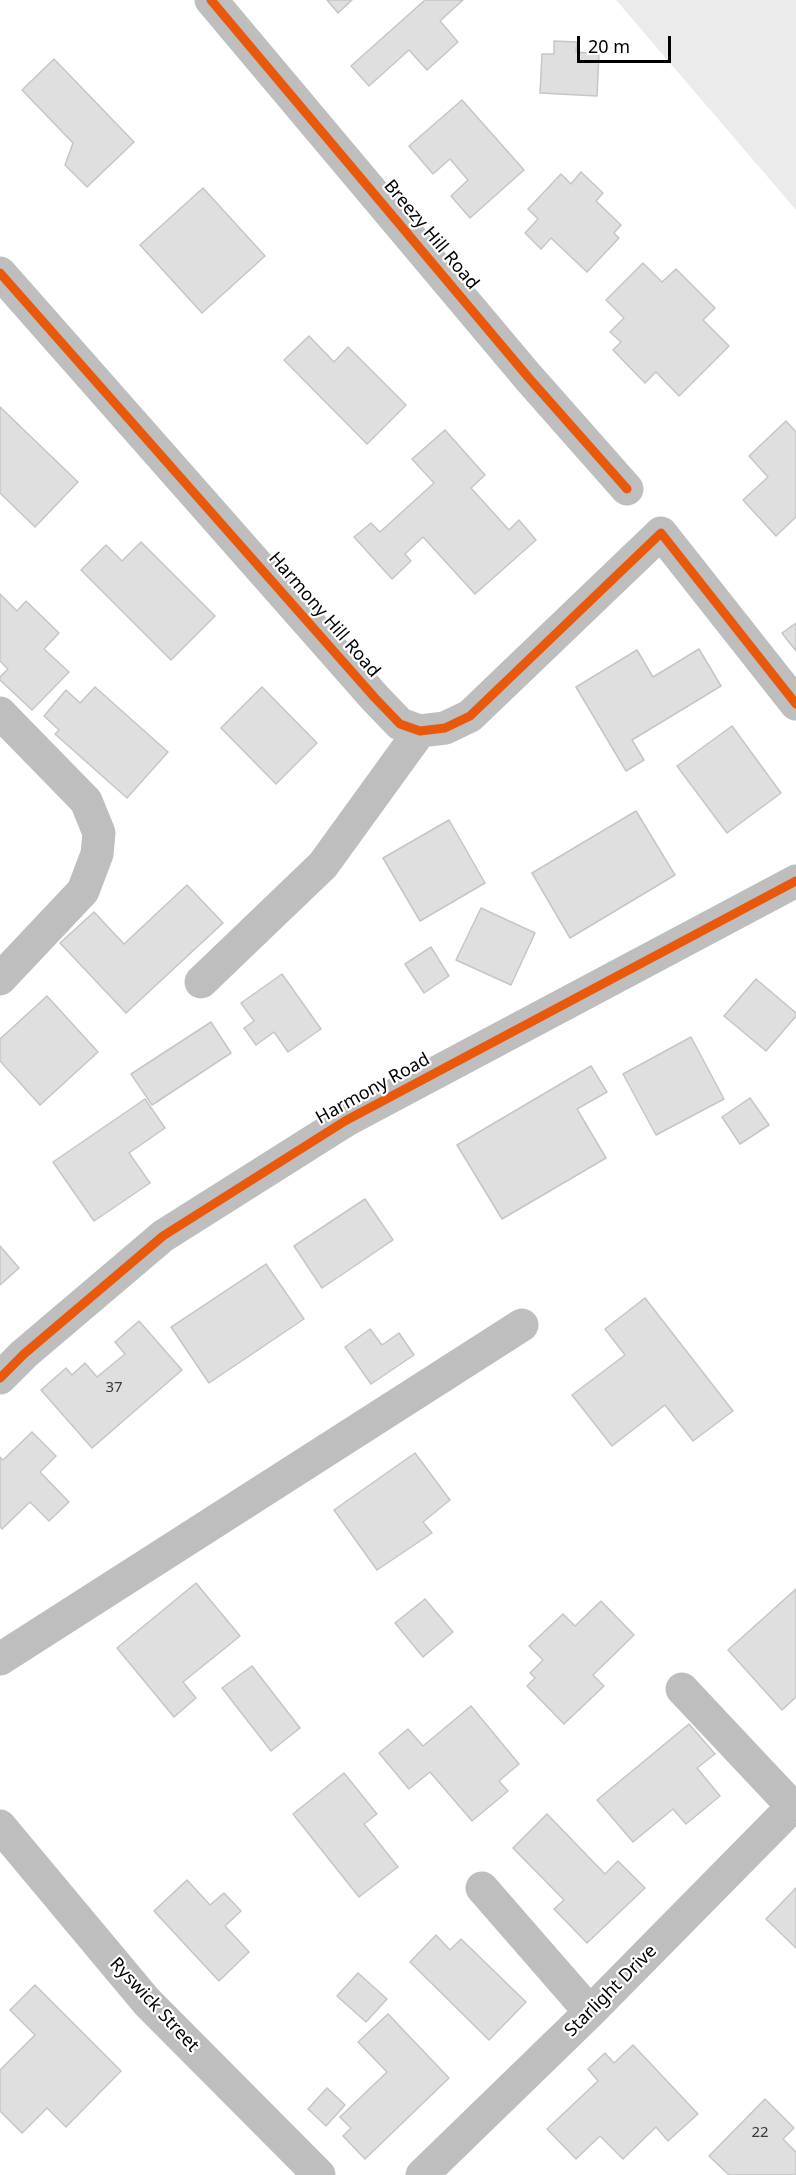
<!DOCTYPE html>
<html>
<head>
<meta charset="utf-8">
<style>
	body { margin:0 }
	#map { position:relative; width:796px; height:2175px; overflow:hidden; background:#fff; font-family:"Noto Sans",sans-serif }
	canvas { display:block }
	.scale { position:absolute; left:577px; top:36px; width:94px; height:27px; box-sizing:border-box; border:3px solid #000; border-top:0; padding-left:8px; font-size:18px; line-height:21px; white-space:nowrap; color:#000; -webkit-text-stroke:4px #fff; paint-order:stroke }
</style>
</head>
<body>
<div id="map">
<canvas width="796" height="2175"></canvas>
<div class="scale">20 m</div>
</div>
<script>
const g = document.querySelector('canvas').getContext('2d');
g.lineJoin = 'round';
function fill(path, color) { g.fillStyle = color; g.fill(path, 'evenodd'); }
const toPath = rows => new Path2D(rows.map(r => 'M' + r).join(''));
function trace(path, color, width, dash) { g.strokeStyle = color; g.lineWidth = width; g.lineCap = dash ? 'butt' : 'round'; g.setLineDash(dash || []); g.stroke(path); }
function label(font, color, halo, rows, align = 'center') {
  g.font = font + ' "Noto Sans",sans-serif'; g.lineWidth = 4.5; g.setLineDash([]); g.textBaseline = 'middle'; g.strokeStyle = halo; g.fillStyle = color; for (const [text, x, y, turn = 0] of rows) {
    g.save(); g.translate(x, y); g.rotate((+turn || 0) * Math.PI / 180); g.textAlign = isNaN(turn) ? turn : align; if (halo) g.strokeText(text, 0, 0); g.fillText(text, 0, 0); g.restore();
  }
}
fill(toPath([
	[617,0,796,0,796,210,616,0]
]), '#ebebeb');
const building = toPath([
	[327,0,352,0,338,13,327,0],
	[425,0,463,0,440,21,458,42,427,70,409,50,369,86,351,66,425,0],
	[554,41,577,42,576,52,599,54,597,96,540,93,542,54,554,54,554,41],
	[54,59,134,142,87,187,65,165,73,143,22,90,54,59],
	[462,100,524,170,470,218,451,196,468,180,450,159,433,174,409,146,462,100],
	[581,172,603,193,596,201,621,225,614,233,619,238,587,272,551,238,541,249,525,233,538,219,528,209,561,174,571,184,581,172],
	[203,188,265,256,202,313,140,245,203,188],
	[643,263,662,282,676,269,715,308,703,320,729,346,679,396,656,372,645,383,613,350,621,342,610,332,624,318,606,300,643,263],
	[309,336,334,362,348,347,406,405,367,444,284,360,309,336],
	[0,407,78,482,35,527,0,493,0,407],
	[786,421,796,432,796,517,776,536,743,500,768,477,749,456,786,421],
	[445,430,485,475,471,488,509,530,519,520,536,540,475,594,423,537,405,554,411,561,392,579,354,537,371,523,380,532,434,483,412,459,445,430],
	[141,542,215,616,171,660,81,570,106,545,122,561,141,542],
	[0,594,17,611,26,601,59,633,44,649,69,672,32,710,0,680,0,677,8,669,0,661,0,594],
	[796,623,796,651,782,633,796,623],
	[699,649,721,686,632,740,644,760,626,771,576,687,637,650,653,677,699,649],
	[95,687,168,752,127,798,55,734,59,730,44,716,66,690,80,703,95,687],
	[262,687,317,743,276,784,221,728,262,687],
	[732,726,781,793,727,833,677,766,732,726],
	[636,811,675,875,570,938,532,873,636,811],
	[449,820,485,883,420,921,383,858,449,820],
	[187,885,223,923,126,1013,60,943,94,912,124,944,187,885],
	[481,908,535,933,511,985,456,960,481,908],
	[431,947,449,976,424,993,405,964,431,947],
	[282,974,321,1029,288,1052,274,1032,256,1045,244,1028,254,1021,241,1003,282,974],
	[756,979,796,1013,796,1016,766,1051,724,1016,756,979],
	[47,996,98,1052,40,1105,0,1061,0,1039,47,996],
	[211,1022,231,1053,152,1105,131,1074,211,1022],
	[691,1037,724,1099,656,1135,623,1074,691,1037],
	[591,1066,607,1092,577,1109,606,1158,502,1219,457,1145,591,1066],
	[750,1098,769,1125,740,1144,722,1117,750,1098],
	[145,1099,165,1128,129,1153,150,1183,94,1221,53,1162,145,1099],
	[365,1199,393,1240,322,1288,294,1246,365,1199],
	[0,1246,19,1268,0,1285,0,1246],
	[266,1264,304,1319,209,1383,171,1327,266,1264],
	[645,1298,733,1411,693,1441,665,1405,612,1446,572,1395,625,1355,605,1329,645,1298],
	[139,1321,182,1370,92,1448,41,1390,66,1368,72,1375,85,1363,97,1377,125,1354,115,1342,139,1321],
	[370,1329,382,1345,399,1333,414,1355,371,1384,345,1347,370,1329],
	[32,1432,56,1456,40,1472,69,1502,49,1521,30,1502,2,1529,0,1526,0,1457,3,1460,32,1432],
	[415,1453,450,1500,423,1522,432,1533,377,1570,334,1510,415,1453],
	[196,1583,240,1636,183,1682,196,1698,174,1717,117,1648,196,1583],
	[796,1589,796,1697,782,1710,728,1650,796,1589],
	[425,1599,453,1632,423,1657,395,1623,425,1599],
	[601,1601,634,1635,593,1675,604,1686,564,1724,527,1686,535,1678,530,1673,543,1660,529,1646,563,1614,575,1626,601,1601],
	[252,1666,300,1728,271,1751,222,1688,252,1666],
	[471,1706,519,1764,499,1781,508,1791,472,1821,430,1772,409,1789,379,1753,408,1729,423,1746,471,1706],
	[689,1724,715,1754,697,1768,720,1796,686,1824,673,1809,633,1842,597,1800,689,1724],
	[344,1773,377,1814,364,1824,398,1867,359,1897,293,1814,344,1773],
	[547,1814,605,1874,618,1861,645,1888,587,1943,554,1909,564,1900,513,1848,547,1814],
	[187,1880,210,1905,224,1893,241,1911,225,1926,249,1952,219,1981,154,1911,187,1880],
	[796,1888,796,1948,766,1919,796,1888],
	[436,1935,450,1950,461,1939,526,2002,489,2040,410,1962,436,1935],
	[358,1973,387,1999,366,2022,337,1996,358,1973],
	[35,1985,121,2071,66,2127,47,2108,22,2133,0,2111,0,2070,35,2035,10,2010,35,1985],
	[388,2014,449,2078,365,2159,343,2136,351,2128,340,2117,387,2072,358,2042,388,2014],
	[633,2045,698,2114,668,2141,656,2127,623,2159,600,2136,576,2159,547,2129,598,2081,588,2069,605,2053,614,2063,633,2045],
	[327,2088,345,2105,326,2126,308,2109,327,2088],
	[765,2099,794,2128,783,2139,796,2152,796,2175,729,2175,709,2156,765,2099]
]);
fill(building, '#dfdfdf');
trace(building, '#c6c6c6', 1.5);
trace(toPath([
	[211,0,528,377,627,489],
	[0,273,375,698,400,724,420,731,445,728,470,716,661,533,796,704],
	[0,713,86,801,99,833,97,854,83,891,0,979],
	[201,982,323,865,420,731],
	[0,1378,24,1354,163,1236,345,1121,796,881],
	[0,1659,522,1325],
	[682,1689,792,1806],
	[0,1826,147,2002,319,2175],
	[482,1888,590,2012],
	[422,2175,590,2012,796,1803]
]), '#bebebe', 33);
trace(toPath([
	[211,0,528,377,627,489],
	[0,273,375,698,400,724,420,731,445,728,470,716,661,533,796,704],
	[0,1378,24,1354,163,1236,345,1121,796,881]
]), '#e8590c', 9);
label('15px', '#383838', null, [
	["37",114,1388],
	["22",760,2133]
]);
label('18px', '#000', '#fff', [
	["Breezy Hill Road",431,235,50],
	["Harmony Hill Road",324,615,49],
	["Harmony Road",373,1089,-29],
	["Starlight Drive",611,1991,-45],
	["Ryswick Street",154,2005,47]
]);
</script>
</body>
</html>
